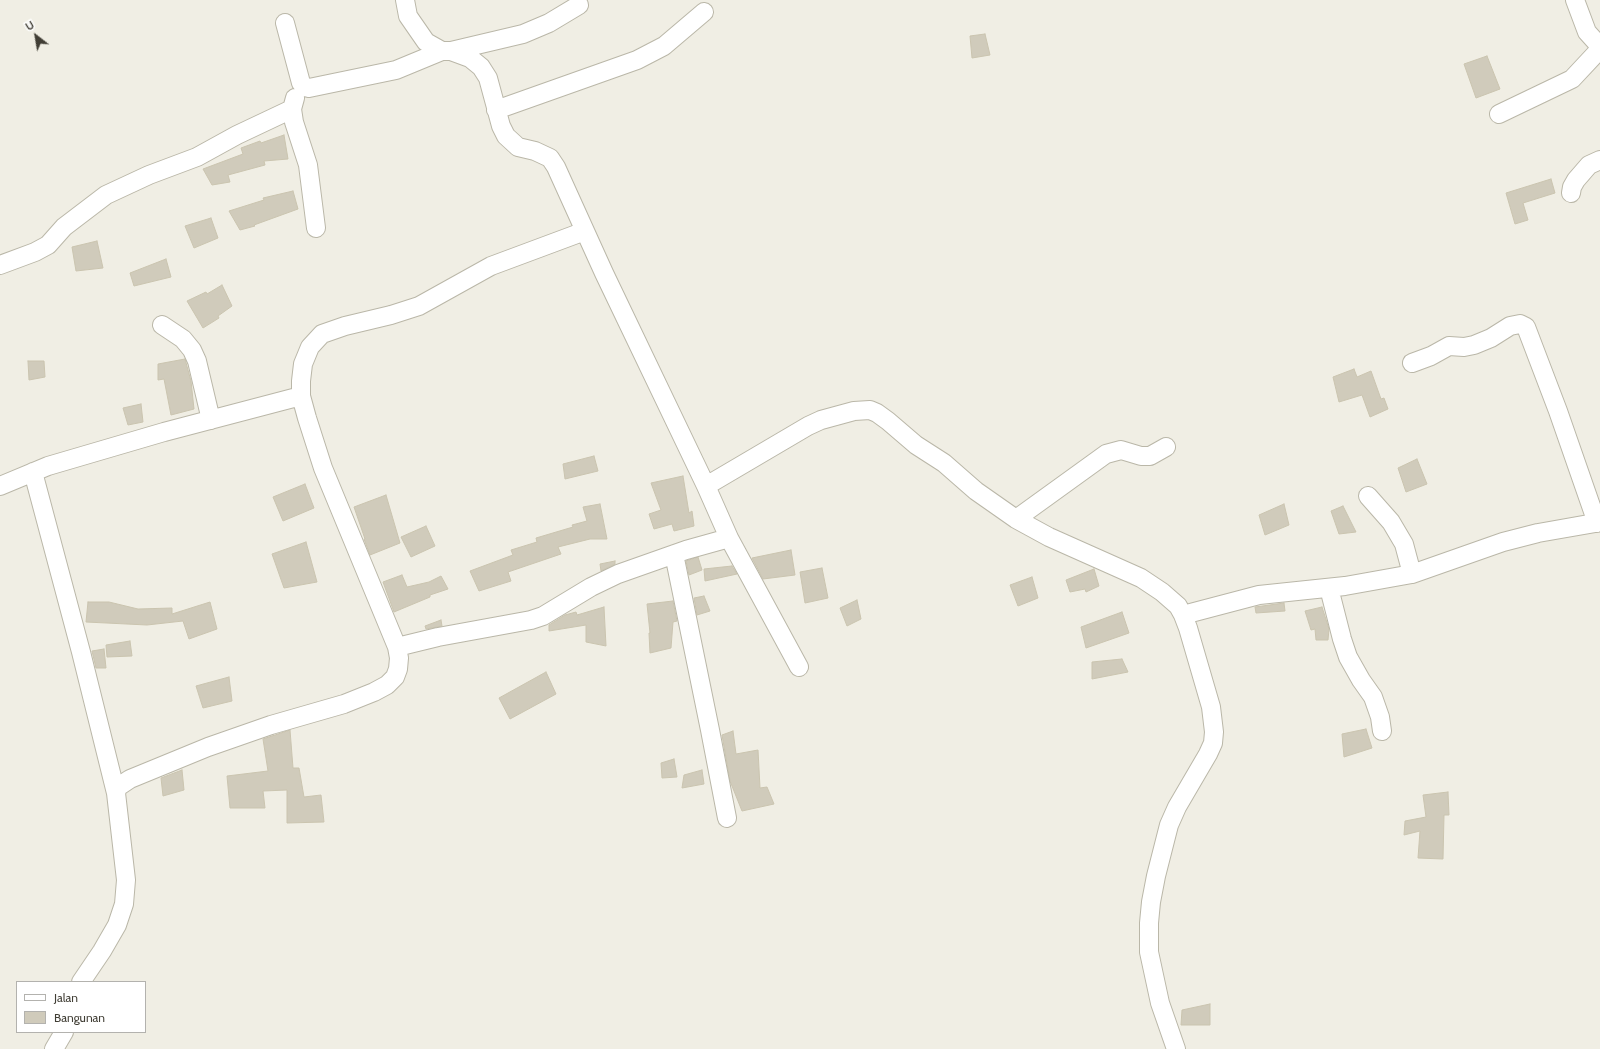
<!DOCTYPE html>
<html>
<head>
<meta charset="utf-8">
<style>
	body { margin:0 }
	#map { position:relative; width:1600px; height:1049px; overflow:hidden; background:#f0eee4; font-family:Cabin,sans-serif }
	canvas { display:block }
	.legend { position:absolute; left:16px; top:981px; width:130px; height:52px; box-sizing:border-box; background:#fff; border:1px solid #b3b2ae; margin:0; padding:5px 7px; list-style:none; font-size:12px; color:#413e35 }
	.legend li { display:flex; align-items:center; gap:8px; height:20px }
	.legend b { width:20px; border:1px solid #b3b2ae }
	.north { position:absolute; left:16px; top:16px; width:40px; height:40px; -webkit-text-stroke:3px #fff; paint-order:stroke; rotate:329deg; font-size:11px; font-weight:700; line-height:16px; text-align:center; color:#413e35 }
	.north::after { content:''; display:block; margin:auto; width:14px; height:18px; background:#413e35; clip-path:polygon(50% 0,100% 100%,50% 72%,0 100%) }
</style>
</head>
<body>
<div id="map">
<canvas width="1600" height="1049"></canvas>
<ul class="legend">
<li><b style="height:5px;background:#fff"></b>Jalan</li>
<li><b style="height:11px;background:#d0cbbb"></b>Bangunan</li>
</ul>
<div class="north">U</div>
</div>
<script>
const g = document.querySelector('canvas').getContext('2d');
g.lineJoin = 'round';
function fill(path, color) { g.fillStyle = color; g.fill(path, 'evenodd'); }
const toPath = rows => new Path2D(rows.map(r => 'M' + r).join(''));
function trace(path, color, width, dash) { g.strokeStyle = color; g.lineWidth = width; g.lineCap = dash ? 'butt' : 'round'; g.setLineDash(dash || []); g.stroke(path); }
const building = toPath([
	[985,34,990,55,972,58,970,36,985,34],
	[1487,56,1500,89,1476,98,1464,64,1487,56],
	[284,135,288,159,264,161,265,165,228,175,230,182,212,185,203,169,243,154,241,148,260,141,261,143,284,135],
	[1551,179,1555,193,1523,203,1528,220,1515,224,1506,193,1551,179],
	[293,191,298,209,254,225,255,226,240,230,229,211,264,200,263,198,293,191],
	[211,218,218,238,194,248,185,226,211,218],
	[97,241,103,268,76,271,72,247,97,241],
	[166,259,171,277,134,286,130,273,166,259],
	[222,285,232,306,218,316,219,318,203,328,187,301,206,292,207,294,222,285],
	[185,359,191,381,194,409,171,415,164,379,158,380,158,364,185,359],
	[28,361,44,361,45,377,29,380,28,361],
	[1354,369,1357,377,1371,371,1381,399,1384,398,1388,409,1370,417,1362,395,1339,402,1333,377,1354,369],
	[141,404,143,422,128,425,123,408,141,404],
	[594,456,598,471,565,479,563,464,594,456],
	[1417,459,1427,484,1406,492,1398,468,1417,459],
	[683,476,689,513,692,511,694,526,674,531,672,524,654,529,649,514,661,510,651,483,683,476],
	[305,484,314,508,283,521,273,497,305,484],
	[386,495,400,543,370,555,364,539,365,539,354,507,386,495],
	[600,504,607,539,590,539,558,547,561,554,508,572,511,581,479,591,470,571,513,555,511,550,537,542,536,538,573,527,572,525,587,521,583,507,600,504],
	[1284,504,1289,525,1265,535,1259,515,1284,504],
	[1343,506,1356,532,1339,534,1331,511,1343,506],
	[426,526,435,546,411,557,401,537,426,526],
	[306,542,317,582,284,588,272,554,306,542],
	[791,550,795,575,763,579,752,558,791,550],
	[698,557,702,570,689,575,686,561,698,557],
	[615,561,615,564,601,571,600,564,615,561],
	[732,566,737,574,705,581,704,569,732,566],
	[822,568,828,598,805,603,800,572,822,568],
	[1094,569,1099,586,1086,592,1085,589,1070,592,1066,580,1094,569],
	[402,575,407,587,429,582,441,576,448,589,430,595,430,597,394,612,383,582,402,575],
	[1032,577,1038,598,1018,606,1010,585,1032,577],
	[704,596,710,611,697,615,694,598,704,596],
	[857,600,861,619,847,626,840,608,857,600],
	[673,601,677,621,673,622,671,648,650,653,649,633,650,633,647,604,673,601],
	[88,602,109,602,138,609,172,608,172,614,210,602,217,629,189,639,183,621,147,625,86,622,88,602],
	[1284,603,1285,611,1256,613,1255,607,1284,603],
	[604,607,606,646,586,642,586,625,549,631,549,625,565,615,576,612,577,615,604,607],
	[1322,607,1329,629,1328,640,1316,640,1315,629,1311,630,1305,611,1322,607],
	[1122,612,1129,633,1086,648,1081,627,1122,612],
	[441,620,442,626,426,629,425,626,441,620],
	[130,641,132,656,107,657,106,645,130,641],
	[104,649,106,668,96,668,92,651,104,649],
	[1122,659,1128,672,1092,679,1092,662,1122,659],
	[546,672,556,694,510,719,499,698,546,672],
	[229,677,232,701,203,708,196,686,229,677],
	[1366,729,1372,748,1344,757,1342,734,1366,729],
	[290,730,293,768,299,768,304,797,321,795,324,822,287,823,287,790,263,791,265,808,230,808,227,776,268,771,263,739,290,730],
	[733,731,736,754,758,750,760,788,767,787,774,804,742,811,730,781,722,735,733,731],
	[674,759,677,777,662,778,661,763,674,759],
	[182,770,184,790,163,796,161,778,182,770],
	[702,770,704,784,682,788,684,775,702,770],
	[1448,792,1449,815,1444,815,1443,859,1418,858,1420,831,1404,835,1405,821,1426,817,1423,795,1448,792],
	[1210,1004,1210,1025,1181,1025,1182,1010,1210,1004]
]);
fill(building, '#d0cbbb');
trace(building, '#cac4af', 1);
const minor = toPath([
	[405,0,408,16,426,42,442,51,451,51,470,58,481,67,488,78,501,126,506,136,518,147,535,151,550,158,556,167,604,273,706,486,808,426,821,420,854,411,870,410,877,413,888,421,916,445,944,463,976,491,1016,519,1049,537,1141,578,1162,592,1178,606,1183,615,1188,628,1211,707,1214,732,1213,743,1208,754,1177,807,1169,825,1156,876,1151,902,1149,923,1149,952,1160,1003,1176,1049],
	[1575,0,1587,32,1596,42,1600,44],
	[285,23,301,83,305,87,309,88,396,70,442,51],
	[451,51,523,34,549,23,579,5],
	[295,98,292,109,294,122,308,165,316,228],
	[496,110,637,60,664,46,704,12],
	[1499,114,1572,79,1600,49],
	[1571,193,1572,187,1576,180,1589,165,1600,160],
	[0,265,35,252,48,245,64,227,106,195,149,175,197,157,237,135,292,109],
	[162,325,183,339,192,350,197,361,211,420],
	[1412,363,1431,356,1449,346,1464,347,1474,345,1491,338,1510,326,1520,324,1526,327,1558,411,1597,523],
	[33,472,81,652,116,793],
	[0,486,48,466,164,432,301,396],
	[1368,496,1391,522,1404,544,1412,574],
	[1016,519,1106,454,1121,450,1141,456,1150,456,1166,447],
	[729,538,799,667],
	[674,554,710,730,727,818],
	[1329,588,1342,639,1348,657,1361,680,1373,697,1380,717,1382,731],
	[1183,615,1259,595,1345,586,1412,574,1503,542,1538,533,1600,522],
	[397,647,438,637,531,620,543,616,591,587,618,574,686,550,729,538,706,486],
	[81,982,102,951,117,925,124,904,126,880,116,793,118,787,130,779,208,747,271,725,344,704,374,692,387,685,395,677,398,669,399,658,397,647,323,468,307,418,301,396,301,381,303,364,310,347,322,334,345,326,391,315,419,306,491,266,585,231],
	[54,1049,64,1032]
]);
trace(minor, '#bab7a8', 20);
trace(minor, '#fff', 18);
</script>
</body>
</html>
